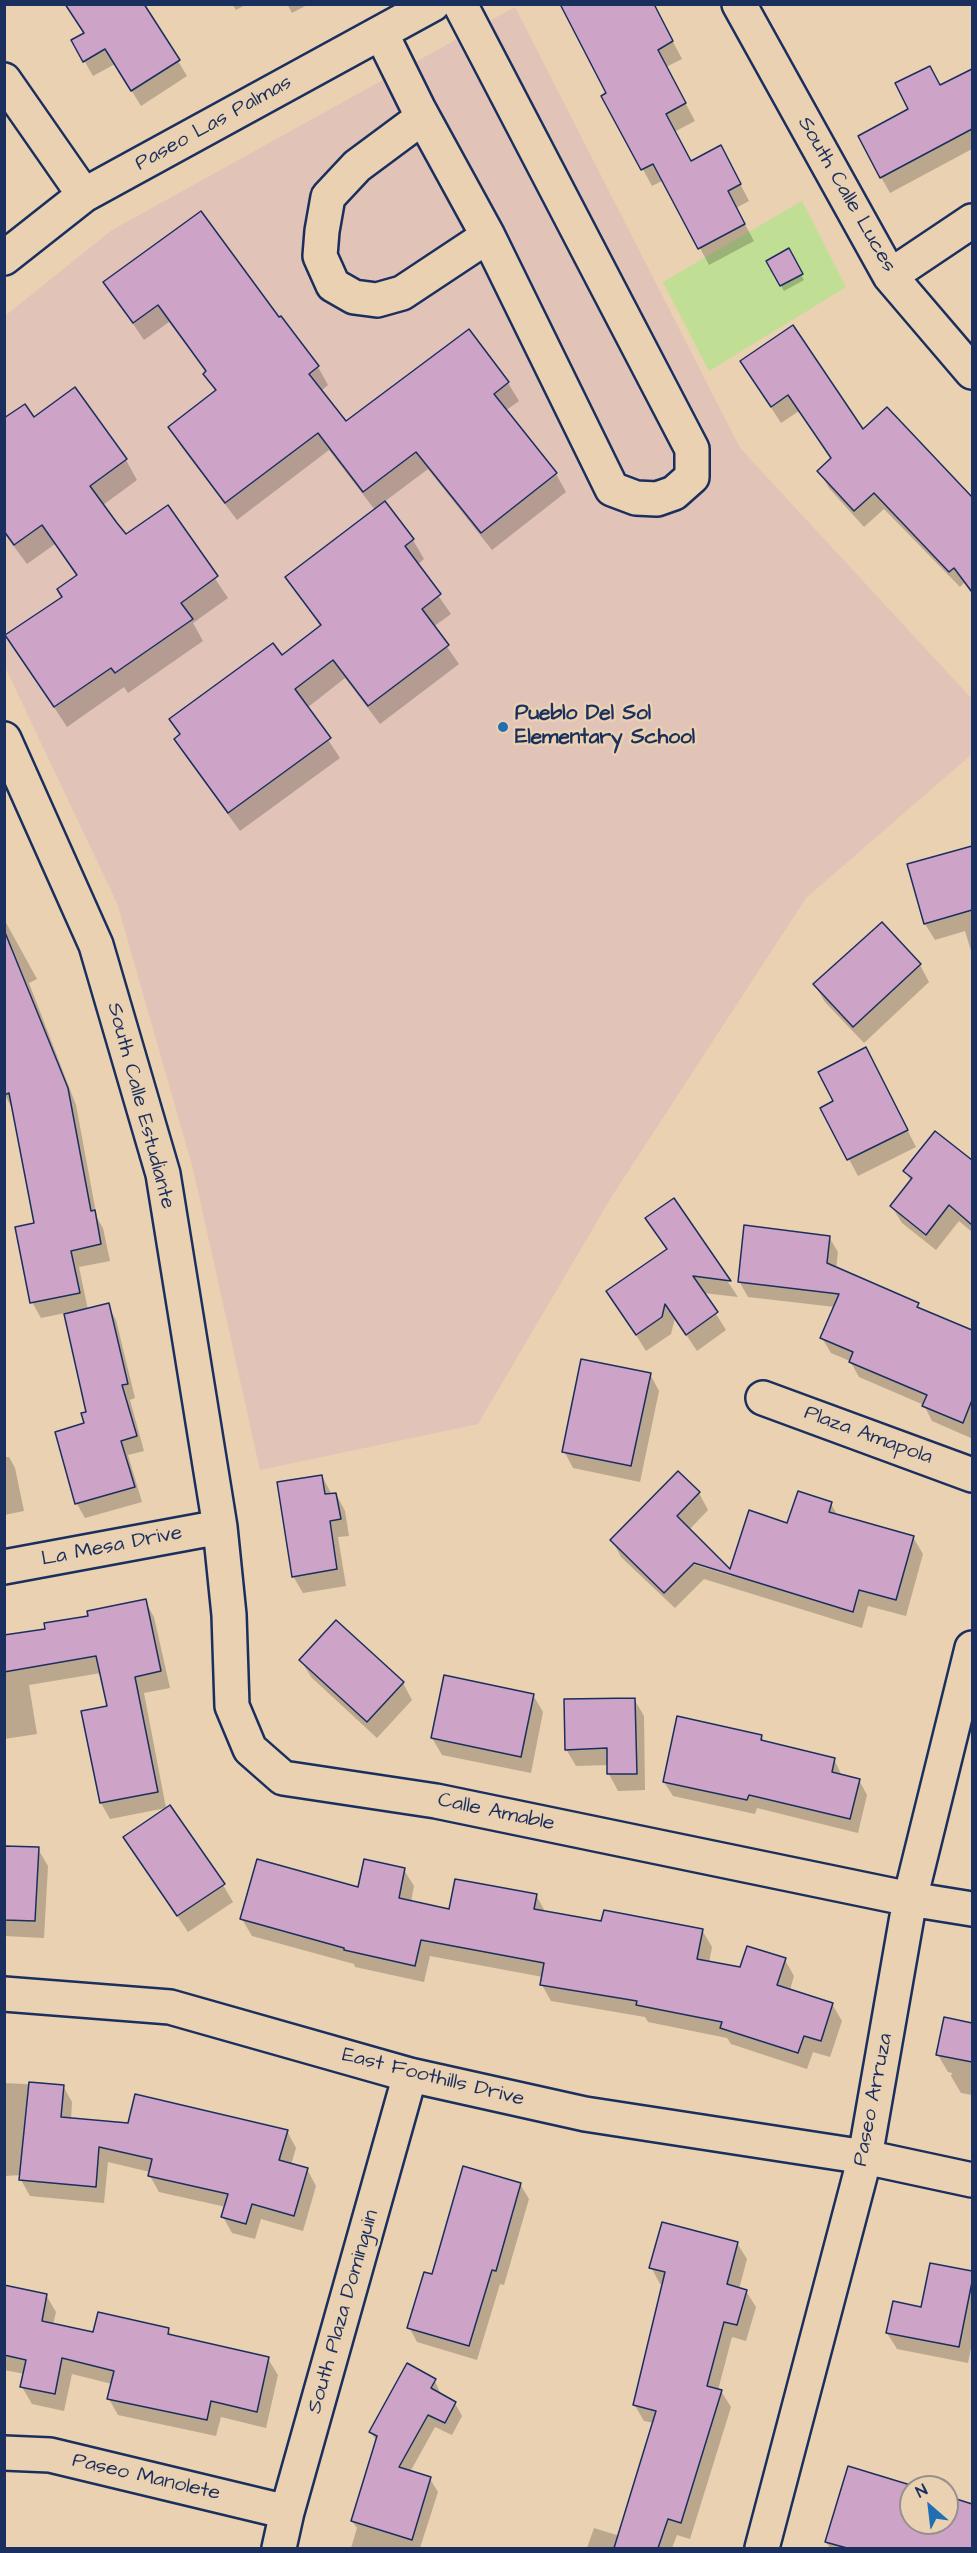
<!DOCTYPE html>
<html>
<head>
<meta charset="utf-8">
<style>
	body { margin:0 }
	#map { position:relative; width:977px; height:2553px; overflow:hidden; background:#e9d1b1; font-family:"Architects Daughter",sans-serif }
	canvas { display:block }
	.frame { position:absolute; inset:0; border:6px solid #1b2f5e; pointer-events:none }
	.north { position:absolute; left:899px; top:2475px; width:60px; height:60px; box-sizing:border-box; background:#e9d1b1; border:2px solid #979090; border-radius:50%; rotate:332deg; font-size:16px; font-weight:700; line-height:24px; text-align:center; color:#1b2f5e }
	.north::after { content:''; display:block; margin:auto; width:21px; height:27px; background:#1f6fb2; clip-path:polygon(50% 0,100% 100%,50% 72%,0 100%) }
</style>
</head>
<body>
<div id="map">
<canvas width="977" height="2553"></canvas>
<div class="frame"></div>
<div class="north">N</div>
</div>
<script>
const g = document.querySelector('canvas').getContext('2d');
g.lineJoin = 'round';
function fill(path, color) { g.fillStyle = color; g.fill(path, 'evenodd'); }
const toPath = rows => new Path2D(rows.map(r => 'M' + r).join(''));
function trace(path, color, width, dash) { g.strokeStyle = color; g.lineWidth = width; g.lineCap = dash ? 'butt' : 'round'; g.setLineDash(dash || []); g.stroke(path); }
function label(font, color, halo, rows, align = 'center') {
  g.font = font + ' "Architects Daughter",sans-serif'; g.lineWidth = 5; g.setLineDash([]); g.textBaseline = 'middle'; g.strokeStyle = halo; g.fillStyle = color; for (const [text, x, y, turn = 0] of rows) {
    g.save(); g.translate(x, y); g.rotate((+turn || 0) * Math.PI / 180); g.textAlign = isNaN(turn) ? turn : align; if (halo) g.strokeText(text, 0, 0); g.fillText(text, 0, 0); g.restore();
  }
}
fill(toPath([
	[515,7,740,448,972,699,972,754,806,898,612,1196,478,1424,260,1470,193,1169,117,903,5,667,5,316,112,230]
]), '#e1c3b8');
fill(toPath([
	[802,201,846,287,709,371,663,282]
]), '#c1de95');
fill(toPath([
	[232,4,247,4,236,10],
	[287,4,309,4,292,13],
	[653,4,682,59,666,67,695,121,674,132,691,163,730,164,749,201,736,208,754,241,709,265,664,180,652,186,603,96,608,94],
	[73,41,178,61,187,76,141,106,115,64,93,76],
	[972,70,972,149,890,193,881,177,910,110,940,87],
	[788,250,804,280,784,291,768,261],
	[105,283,280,318,318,367,328,385,321,391,345,423,469,331,508,383,519,401,505,411,556,474,566,492,492,550,428,469,384,502,413,540,424,559,417,565,451,614,433,627,459,664,380,724,345,678,307,708,340,758,240,831,187,758,176,739,181,736,171,719,281,657,321,627,287,577,375,510,329,450,237,520,180,445,170,427,216,392,207,373,169,322,144,340],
	[742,362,863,431,887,409,972,499,972,594,964,583,960,587,884,509,864,527,829,488,819,471,832,459,799,411,781,423],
	[34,419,126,460,137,480,103,505,126,536,167,507,228,598,193,623,203,641,128,693,124,687,67,727,7,636,64,598,77,577,55,544,27,564,4,533,4,446],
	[972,848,972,954,965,931,935,940,925,924,909,866],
	[4,919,37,979,29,983,76,1105,97,1218,103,1228,110,1261,79,1267,88,1310,108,1305,116,1320,135,1398,130,1400,144,1451,128,1455,142,1502,85,1518,77,1504,57,1433,86,1424,88,1413,65,1313,41,1318,32,1302,35,1224,14,1112,5,1095],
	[920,965,929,982,864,1043,825,1002,815,985],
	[875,1066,916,1147,858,1176,822,1108,835,1102],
	[936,1133,972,1162,972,1232,959,1221,936,1250,902,1223,892,1207,911,1182,905,1171],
	[673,1200,738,1297,703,1293,726,1330,697,1351,675,1318,671,1334,646,1351,618,1306,668,1251,647,1218],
	[829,1237,838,1252,836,1269,917,1304,921,1310,972,1332,971,1438,932,1421,924,1405,859,1377,850,1361,831,1353,822,1338,835,1307,748,1297,739,1281],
	[650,1374,659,1391,640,1482,573,1468,564,1451],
	[4,1457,9,1457,15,1468,24,1511,4,1515],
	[322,1476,332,1495,336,1494,345,1511,349,1536,338,1537,346,1586,303,1593,293,1576],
	[699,1493,708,1510,689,1530,731,1572,788,1524,831,1504,838,1516,913,1537,923,1554,906,1616,868,1606,862,1628,704,1579,675,1608,621,1557,612,1540],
	[687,1559,727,1572,732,1576,686,1562],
	[145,1601,154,1617,170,1688,144,1693,166,1808,110,1819,101,1803,83,1712,109,1707,101,1673,29,1685,37,1734,4,1739,4,1638,47,1630],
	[301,1660,403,1683,412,1700,377,1738,311,1677],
	[533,1695,543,1712,531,1773,442,1755,432,1738],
	[634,1699,644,1716,645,1790,618,1791,609,1774,609,1765,576,1766,566,1749],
	[761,1736,764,1742,834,1759,842,1776,859,1780,867,1795,858,1833,757,1808,755,1814,673,1796,664,1782],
	[125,1838,223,1885,233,1902,188,1932],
	[4,1848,38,1849,48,1866,44,1938,4,1936],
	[404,1870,414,1886,411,1902,450,1911,536,1895,546,1913,603,1923,702,1930,712,1947,709,1963,741,1969,785,1960,794,1976,790,1990,832,2004,842,2021,830,2057,813,2052,807,2069,731,2044,727,2038,648,2022,645,2017,551,2001,542,1985,543,1977,430,1956,424,1982,355,1967,354,1964,252,1936,242,1919,359,1889],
	[945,2019,972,2024,972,2095,961,2093,951,2076,952,2073,948,2072,938,2055],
	[4,2083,63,2086,72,2102,71,2119,130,2125,287,2131,296,2148,291,2165,307,2169,316,2186,303,2231,261,2219,255,2239,232,2233,223,2217,226,2207,159,2192,150,2176,150,2172,108,2162,104,2203,30,2196,21,2180,21,2175,4,2176],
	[520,2184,529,2199,504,2285,500,2284,477,2360,417,2342,409,2327,433,2276],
	[737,2243,747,2259,739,2289,746,2291,756,2307,746,2341,732,2337,718,2390,721,2391,731,2407,690,2539,677,2535,672,2548,587,2548,594,2528,620,2536,654,2423,644,2421,634,2404,664,2284,660,2284,651,2267],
	[931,2265,972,2273,972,2343,968,2363,897,2349,887,2333,922,2308],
	[4,2287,46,2295,56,2312,53,2325,94,2333,168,2330,172,2336,268,2359,278,2375,266,2428,221,2417,216,2436,118,2415,109,2399,112,2384,72,2374,64,2411,32,2404,22,2387,25,2374,4,2370],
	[435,2381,441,2395,455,2403,462,2416,452,2435,435,2427,410,2472,430,2479,438,2492,420,2548,351,2548,357,2528,352,2521,377,2442,371,2432],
	[849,2468,912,2487,911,2523,947,2523,947,2509,972,2518,972,2548,830,2548,826,2542]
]), '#0003');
const building = toPath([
	[65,4,144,4,180,60,131,91,105,49,83,62,71,40,84,33,65,4],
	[560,4,654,4,673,41,658,50,686,103,666,114,691,161,721,145,741,184,728,191,745,224,698,249,653,164,641,170,601,96,606,93,560,4],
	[930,66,940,85,972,69,972,129,880,178,858,136,908,109,895,83,930,66],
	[201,211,279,317,281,316,319,366,309,374,346,421,469,329,509,382,494,394,557,473,481,533,416,452,363,492,318,433,225,503,168,427,216,390,203,374,206,371,158,305,133,323,103,282,201,211],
	[789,248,803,274,780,286,766,261,789,248],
	[793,325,863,429,887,407,972,497,972,592,954,568,949,572,874,493,854,511,817,471,831,458,788,395,771,407,740,361,793,325],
	[75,387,127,459,90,486,117,523,126,534,168,505,218,576,181,603,193,619,115,673,111,668,54,707,5,635,62,597,57,589,77,575,42,525,14,545,4,531,4,418,25,404,34,417,75,387],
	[385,501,414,539,405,546,441,594,422,609,449,645,368,706,333,660,295,689,331,738,228,813,174,739,180,734,169,719,273,643,282,655,321,625,285,577,385,501],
	[972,846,972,910,924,924,907,864,972,846],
	[882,922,921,964,853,1027,813,984,882,922],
	[4,930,68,1088,91,1211,95,1210,101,1244,71,1251,80,1293,30,1303,15,1227,34,1223,9,1093,4,1095,4,930],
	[866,1047,908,1130,847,1160,820,1108,833,1101,818,1072,866,1047],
	[935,1131,972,1160,972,1225,949,1205,926,1235,890,1206,912,1178,903,1171,935,1131],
	[674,1198,731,1281,693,1276,718,1312,686,1335,665,1304,662,1317,636,1335,606,1291,667,1249,645,1218,674,1198],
	[744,1225,830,1236,827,1263,919,1303,917,1307,972,1330,972,1400,963,1423,922,1406,927,1395,849,1362,853,1352,820,1338,839,1294,738,1282,744,1225],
	[109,1303,128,1384,122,1385,137,1436,121,1441,135,1487,75,1504,55,1432,84,1423,81,1413,86,1412,64,1314,109,1303],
	[581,1359,651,1373,631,1466,562,1452,581,1359],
	[678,1471,700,1492,677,1516,730,1569,749,1510,787,1523,798,1491,832,1502,829,1512,914,1536,896,1600,859,1590,853,1612,694,1563,664,1593,610,1540,678,1471],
	[322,1475,325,1494,336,1493,341,1519,330,1521,337,1569,292,1577,277,1482,322,1475],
	[146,1599,161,1671,135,1677,158,1792,100,1803,81,1711,107,1706,96,1656,4,1672,4,1635,45,1629,44,1623,88,1616,87,1611,146,1599],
	[336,1620,404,1682,367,1722,299,1660,336,1620],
	[444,1675,534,1694,521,1757,431,1738,444,1675],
	[635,1698,637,1774,607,1774,607,1748,565,1750,564,1699,635,1698],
	[677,1716,762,1735,761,1740,835,1758,832,1772,860,1779,850,1819,749,1795,747,1800,663,1782,677,1716],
	[170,1805,225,1884,177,1916,123,1837,170,1805],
	[4,1846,39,1847,35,1921,4,1920,4,1846],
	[257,1859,358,1887,364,1859,405,1868,399,1898,449,1909,455,1879,537,1894,534,1909,601,1921,604,1910,703,1929,697,1959,740,1967,747,1946,786,1958,777,1985,833,2003,821,2041,804,2036,798,2053,720,2028,722,2022,636,2005,637,2001,540,1985,544,1963,421,1940,415,1966,344,1950,344,1948,240,1919,257,1859],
	[944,2017,972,2023,972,2062,936,2055,944,2017],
	[29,2082,64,2085,61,2117,128,2123,135,2094,288,2130,279,2160,308,2168,294,2216,252,2204,246,2224,221,2217,228,2194,148,2176,152,2159,99,2147,96,2187,19,2180,29,2082],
	[463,2166,521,2183,496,2271,492,2270,469,2346,407,2328,424,2272,432,2274,463,2166],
	[662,2222,738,2242,727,2284,747,2290,737,2325,724,2322,707,2386,722,2390,681,2523,668,2519,658,2548,614,2548,656,2411,633,2405,665,2272,649,2268,662,2222],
	[930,2263,972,2271,972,2282,959,2347,886,2333,893,2301,921,2307,930,2263],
	[4,2285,47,2294,42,2321,93,2332,98,2312,169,2328,168,2334,269,2357,257,2412,211,2401,207,2420,107,2399,114,2371,62,2358,55,2394,20,2387,26,2360,4,2355,4,2285],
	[407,2363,436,2379,431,2388,456,2402,445,2423,428,2415,399,2467,431,2477,412,2540,351,2521,377,2436,369,2432,407,2363],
	[848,2466,917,2487,911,2487,911,2523,947,2523,947,2496,972,2504,972,2548,847,2548,825,2542,848,2466]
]);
fill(building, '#cda3c7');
trace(building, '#1b2f5e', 1.5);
const minor = toPath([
	[739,4,890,276,972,372],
	[381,33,419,110,488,236,612,489,636,498,657,499,674,493,692,477,692,449,460,4],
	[4,80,84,195],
	[423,117,357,166,328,197,322,231,320,256,333,285,354,297,377,300,402,293,488,236],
	[4,258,84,195,433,4],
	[890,276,972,221],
	[4,739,96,945,163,1174,220,1527,229,1615,232,1706,250,1749,283,1778,436,1801,910,1899,972,1909],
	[763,1398,972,1475],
	[4,1567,220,1527],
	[4,1994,170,2007,410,2075,585,2114,865,2157,972,2180],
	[4,2453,50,2455,287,2512],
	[279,2548,287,2512,410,2075],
	[762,2548,865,2157,910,1899,972,1648]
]);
trace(minor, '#1b2f5e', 38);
trace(minor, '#e9d1b1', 33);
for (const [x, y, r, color] of [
	[503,727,6,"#1f6fb2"]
]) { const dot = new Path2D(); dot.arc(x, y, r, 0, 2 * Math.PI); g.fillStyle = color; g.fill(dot); trace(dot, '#e9d1b1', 2); }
label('21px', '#1b2f5e', '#e9d1b1', [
	["Paseo Las Palmas",214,124,-29],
	["South Calle Luces",846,195,60],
	["South Calle Estudiante",140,1106,75],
	["Plaza Amapola",868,1436,20],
	["La Mesa Drive",112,1547,-11],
	["Calle Amable",496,1813,12],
	["East Foothills Drive",433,2078,14],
	["Paseo Arruza",874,2100,-79],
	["South Plaza Dominguin",344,2312,-74],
	["Paseo Manolete",146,2478,13]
]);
label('bold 21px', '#1b2f5e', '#e9d1b1', [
	["Pueblo Del Sol",515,715],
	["Elementary School",515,739]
], 'left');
</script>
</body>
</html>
